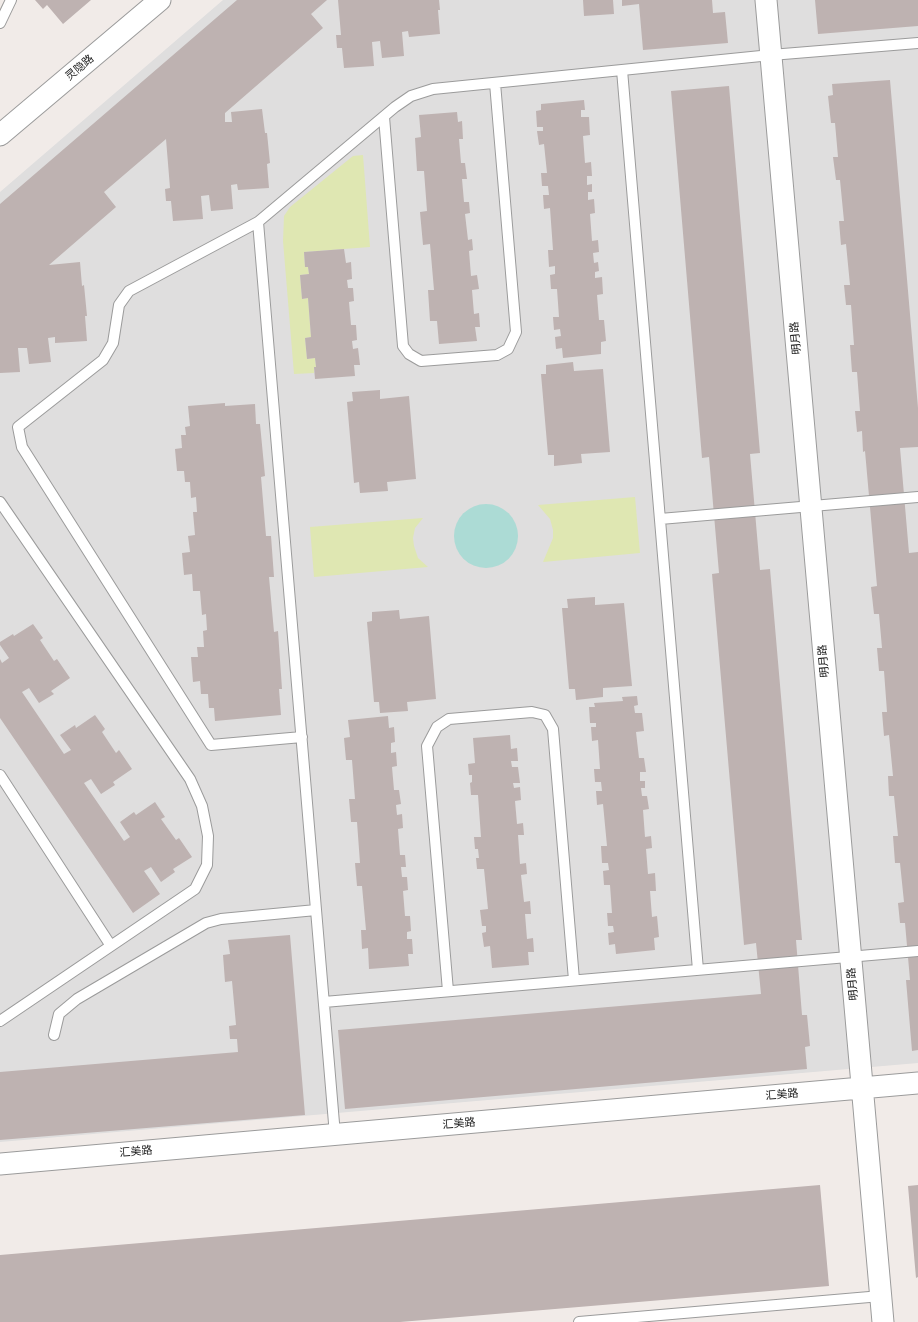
<!DOCTYPE html>
<html>
<head>
<meta charset="utf-8">
<style>
	body { margin:0 }
	canvas { display:block; background:#f1ebe8 }
</style>
</head>
<body>
<canvas width="918" height="1322"></canvas>
<script>
const g = document.querySelector('canvas').getContext('2d');
g.lineJoin = 'round';
function fill(path, color) { g.fillStyle = color; g.fill(path, 'evenodd'); }
const toPath = rows => new Path2D(rows.map(r => 'M' + r).join(''));
function trace(path, color, width, dash) { g.strokeStyle = color; g.lineWidth = width; g.lineCap = dash ? 'butt' : 'round'; g.setLineDash(dash || []); g.stroke(path); }
function label(font, color, halo, rows, align = 'center') {
  g.font = font + ' "Archivo Narrow","Noto Sans SC",sans-serif'; g.lineWidth = 3; g.setLineDash([]); g.textBaseline = 'middle'; g.strokeStyle = halo; g.fillStyle = color; for (const [text, x, y, turn = 0] of rows) {
    g.save(); g.translate(x, y); g.rotate((+turn || 0) * Math.PI / 180); g.textAlign = isNaN(turn) ? turn : align; if (halo) g.strokeText(text, 0, 0); g.fillText(text, 0, 0); g.restore();
  }
}
fill(toPath([
	[223,0,918,0,918,1063,0,1142,0,192]
]), '#dfdede');
fill(toPath([
	[363,155,370,247,304,252,305,267,308,267,309,274,300,275,302,299,308,298,311,337,305,338,307,359,315,358,316,367,314,367,314,373,294,374,283,241,284,216,290,207,353,156],
	[635,497,640,553,543,562,553,538,553,530,550,519,538,505],
	[423,518,415,528,413,538,414,546,418,558,428,567,314,577,310,527]
]), '#dfe7b2');
fill(toPath([
	'454 536a32 32 0 1 1 64 0a32 32 0 1 1-64 0Z'
]), '#acdbd5');
fill(toPath([
	[35,0,91,0,63,24,47,5,43,9],
	[237,0,327,0,311,14,323,28,225,113,225,122,232,122,231,112,262,109,265,133,267,133,270,163,267,164,269,188,238,190,237,184,231,185,233,209,211,211,209,195,201,196,203,219,173,221,171,201,166,201,165,189,170,188,166,139,104,192,116,207,49,265,80,262,82,286,84,285,87,316,85,316,87,341,55,343,55,337,48,338,51,362,29,364,27,348,18,348,20,372,0,373,0,204],
	[338,0,439,0,440,10,438,10,440,34,409,37,408,31,402,32,404,56,382,58,380,41,372,42,374,66,344,68,342,48,337,48,336,35,341,35],
	[583,0,613,0,614,14,584,16],
	[622,0,712,0,713,13,725,12,728,43,643,50,639,4,622,6],
	[815,0,918,0,918,26,818,34],
	[890,80,918,408,918,447,900,448,909,553,918,552,918,1050,912,1051,906,980,910,980,905,923,900,923,898,903,904,902,900,863,895,863,893,836,898,836,894,796,889,796,888,776,893,776,889,735,884,736,882,712,887,712,884,671,879,671,877,648,882,648,879,614,874,614,871,587,877,586,865,451,863,452,862,431,857,432,855,411,860,411,857,372,852,372,850,345,854,345,851,305,846,305,844,285,850,285,846,244,841,245,839,221,844,221,840,180,836,180,833,157,838,157,835,123,831,123,828,96,833,95,832,84],
	[729,86,760,453,750,454,760,570,770,569,802,940,796,940,802,1015,807,1015,810,1046,805,1047,807,1069,345,1109,338,1030,761,994,756,943,744,945,712,574,719,573,709,457,702,458,671,91],
	[584,100,585,110,581,110,581,117,589,117,590,135,583,136,585,163,591,162,592,176,587,176,587,185,592,184,592,192,588,192,588,200,594,199,595,213,590,214,592,241,598,240,599,252,593,253,594,263,598,262,599,271,595,272,595,278,602,277,603,294,597,295,599,320,604,320,606,341,601,342,601,354,563,358,562,348,556,349,555,337,561,336,560,329,554,330,553,317,559,317,557,289,551,289,550,275,555,274,555,266,549,267,548,250,553,250,550,208,544,209,543,195,549,195,548,186,542,186,541,173,547,173,544,144,539,145,537,131,543,131,543,127,537,127,536,111,541,110,541,104],
	[457,112,458,122,462,121,463,139,459,139,461,163,465,163,467,179,462,179,464,202,469,202,470,213,465,214,468,240,472,239,473,250,469,251,471,276,477,275,479,289,472,290,474,314,479,313,480,327,475,327,477,341,439,344,437,321,430,321,428,290,434,290,430,244,423,245,420,212,427,211,424,171,417,171,415,138,421,137,419,115],
	[344,249,346,263,351,262,352,279,347,280,348,288,353,288,354,301,349,302,351,325,356,325,357,340,352,341,353,349,358,348,360,365,354,365,355,376,315,379,314,367,316,367,315,358,307,359,305,338,311,337,308,298,302,299,300,275,309,274,308,267,305,267,304,252],
	[573,362,574,371,603,369,610,452,581,454,582,463,554,466,554,455,548,455,541,374,546,374,546,365],
	[380,390,380,399,409,396,416,479,387,482,388,491,360,493,359,482,354,483,347,402,353,401,352,392],
	[225,403,225,406,255,404,256,424,260,424,265,476,261,477,266,536,271,536,274,577,269,577,274,632,278,631,282,689,279,689,281,715,215,721,214,708,209,708,208,694,201,694,200,681,193,682,191,657,198,657,197,647,204,647,203,631,207,630,206,614,202,615,200,591,193,591,192,574,184,575,182,553,190,552,188,536,195,535,193,512,197,512,196,497,191,498,190,482,185,482,184,471,177,471,175,449,182,448,181,435,186,435,185,427,190,426,188,406],
	[595,597,595,605,624,603,632,686,603,688,603,697,576,700,575,689,569,689,562,608,568,608,567,599],
	[399,610,400,619,429,616,436,699,407,702,408,711,380,713,379,702,374,702,367,622,372,621,372,612],
	[33,624,43,638,40,640,54,661,57,659,70,678,51,691,54,694,39,703,29,688,22,692,64,754,71,750,60,735,75,725,76,728,95,715,105,729,102,732,116,753,119,750,132,769,113,782,115,785,101,794,91,779,84,783,124,841,130,837,120,822,134,812,136,815,155,802,165,817,161,819,176,840,179,838,192,857,173,869,175,872,161,882,151,867,144,871,160,894,133,913,0,718,0,659,2,663,9,658,0,645,0,642,13,634,14,636],
	[637,696,638,705,634,706,635,713,642,713,644,731,636,732,639,758,644,758,646,772,640,772,640,781,645,781,645,788,641,788,642,796,647,796,649,809,643,810,645,837,651,836,652,848,646,849,648,874,655,873,656,891,650,891,652,917,657,916,659,937,654,938,655,950,616,954,615,944,609,945,608,933,614,932,613,926,608,926,607,913,612,913,610,885,604,885,603,871,609,870,608,863,602,863,601,846,607,846,603,804,597,805,596,791,602,791,601,782,595,782,594,769,600,769,598,740,592,741,591,727,596,727,596,723,590,723,589,707,595,707,594,703,623,701,622,697],
	[388,716,389,728,394,727,395,742,391,743,391,753,396,752,397,766,392,767,394,790,399,790,401,804,396,805,397,815,402,814,403,828,398,829,400,855,405,855,406,867,401,867,402,877,407,877,408,890,403,891,405,916,410,916,411,931,407,932,407,939,412,939,413,954,408,954,409,966,369,969,368,948,362,949,361,930,366,930,362,886,357,886,355,863,360,863,357,822,351,822,349,799,355,799,352,760,346,760,344,738,350,737,348,720],
	[510,735,511,749,517,748,518,761,511,761,512,767,518,767,520,783,513,783,514,788,520,787,521,800,515,801,517,824,523,823,524,835,518,835,520,864,526,863,527,874,521,875,524,902,530,901,531,914,525,914,527,939,533,938,534,952,528,952,529,965,492,968,490,946,484,947,482,933,486,932,486,926,482,926,480,910,488,909,484,869,477,869,476,858,479,858,478,849,475,849,474,837,481,837,478,795,471,795,470,783,472,782,472,775,469,775,468,764,475,763,473,738],
	[290,935,305,1115,0,1140,0,1072,238,1052,237,1039,230,1039,229,1026,236,1025,232,981,225,982,223,955,230,954,228,940],
	[820,1185,829,1286,400,1322,0,1322,0,1255],
	[918,1185,918,1277,916,1278,908,1186]
]), '#beb2b1');
const service = toPath([
	[0,23,11,0],
	[622,70,698,970],
	[384,117,403,346,409,354,421,361,497,355,508,349,516,332,495,83],
	[258,222,335,1135],
	[0,502,190,779,202,806,208,836,207,865,195,889,0,1021],
	[660,519,918,497],
	[302,737,211,745,22,447,18,427,103,360,113,343,119,305,129,291,258,222,395,107,411,96,433,89,771,55,918,43],
	[0,775,111,946],
	[448,991,427,746,437,727,449,719,532,712,545,715,553,729,574,980],
	[324,1002,918,951],
	[54,1035,59,1014,77,999,206,923,221,919,316,910],
	[579,1322,881,1296]
]);
const minor = toPath([
	[766,0,883,1322],
	[0,135,160,0],
	[0,1164,918,1083]
]);
trace(service, '#9b9b9b', 12);
trace(minor, '#9b9b9b', 23);
trace(service, '#fff', 10);
trace(minor, '#fff', 21);
label('11px', '#212121', '#fff', [
	["灵隐路",80,68,-40],
	["明月路",796,338,-95],
	["明月路",824,661,-95],
	["明月路",853,984,-95],
	["汇美路",782,1095,-5],
	["汇美路",459,1124,-5],
	["汇美路",136,1152,-5]
]);
</script>
</body>
</html>
